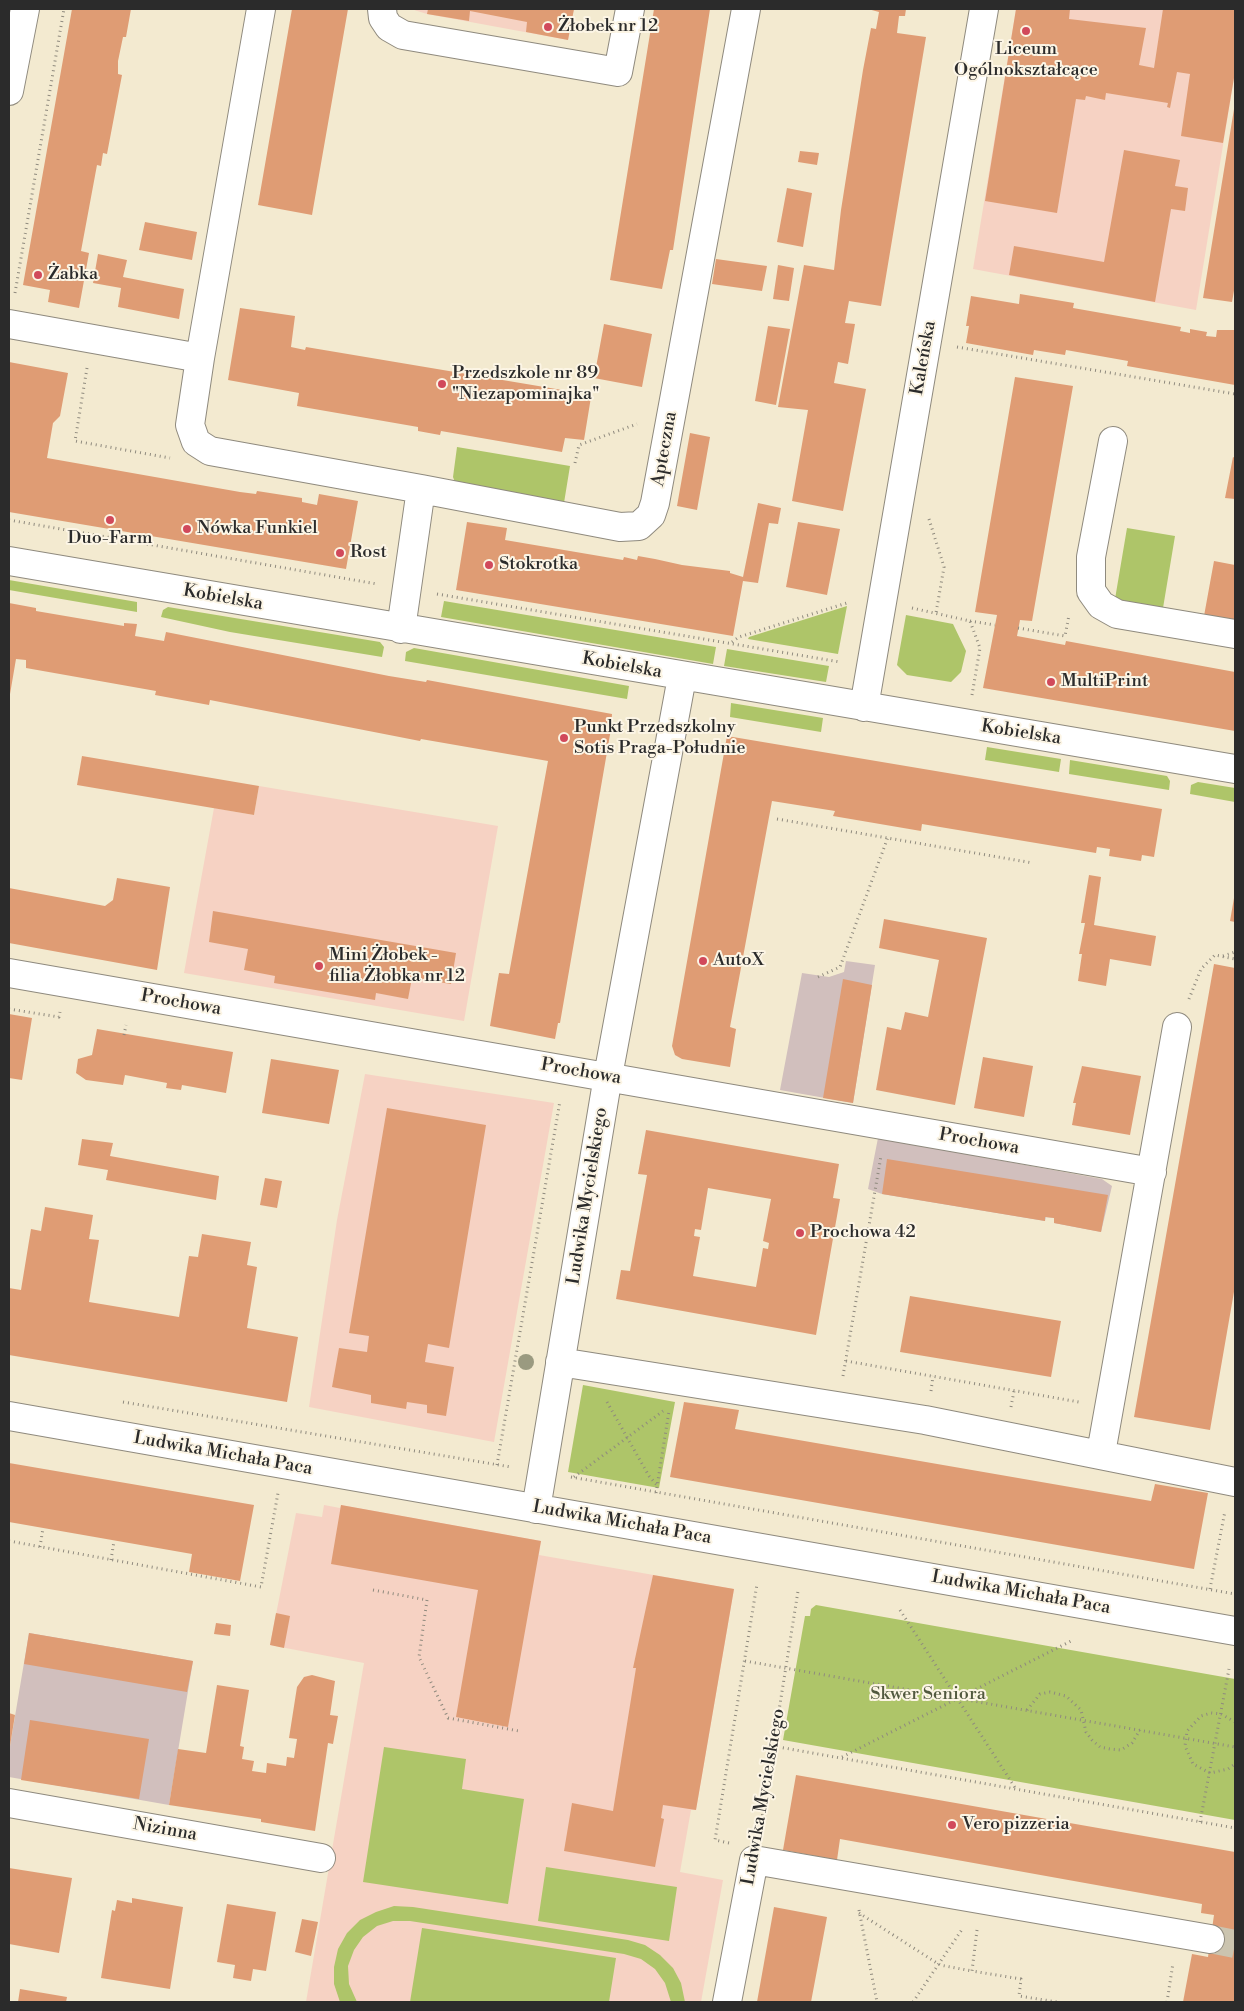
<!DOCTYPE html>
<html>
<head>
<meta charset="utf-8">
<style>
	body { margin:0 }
	#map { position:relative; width:1244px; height:2011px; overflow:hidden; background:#f3ead0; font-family:"Libre Bodoni",serif }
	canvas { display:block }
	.frame { position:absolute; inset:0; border:10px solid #2b2b2b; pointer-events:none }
</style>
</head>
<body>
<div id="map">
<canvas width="1244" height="2011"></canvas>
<div class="frame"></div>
</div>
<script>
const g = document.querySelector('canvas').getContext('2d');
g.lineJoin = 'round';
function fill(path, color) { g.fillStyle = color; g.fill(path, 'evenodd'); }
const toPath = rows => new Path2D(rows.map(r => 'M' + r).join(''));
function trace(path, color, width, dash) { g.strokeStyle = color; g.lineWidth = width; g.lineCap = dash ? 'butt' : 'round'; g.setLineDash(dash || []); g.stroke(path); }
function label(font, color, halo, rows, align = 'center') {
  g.font = font + ' "Libre Bodoni",serif'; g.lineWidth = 4; g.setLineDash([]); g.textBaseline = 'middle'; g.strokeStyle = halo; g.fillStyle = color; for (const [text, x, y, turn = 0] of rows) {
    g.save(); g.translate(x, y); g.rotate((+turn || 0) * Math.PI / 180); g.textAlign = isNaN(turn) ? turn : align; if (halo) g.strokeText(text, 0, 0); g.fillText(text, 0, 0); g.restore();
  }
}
fill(toPath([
	[411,9,574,9,568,40,427,14],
	[1016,9,1235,9,1235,72,1196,310,973,269],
	[259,786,498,826,464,1021,184,973,214,808,254,815],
	[365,1074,554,1103,494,1442,309,1407,337,1220],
	[324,1505,340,1508,341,1505,541,1541,539,1555,734,1589,696,1810,691,1810,680,1872,723,1880,701,2002,306,2002,364,1663,270,1645,296,1513,322,1517]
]), '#f6d2c3');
fill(toPath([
	[846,961,875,965,853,1103,780,1090,802,973,829,977,844,972],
	[878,1138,1102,1179,1112,1186,1101,1232,1054,1223,1054,1218,1046,1217,1045,1221,882,1194,868,1189],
	[29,1633,193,1661,169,1805,9,1777,9,1752]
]), '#d1bfbd');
fill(toPath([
	[457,447,570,466,563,509,456,485,453,477],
	[1127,528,1175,536,1163,608,1115,599],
	[9,580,137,602,137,612,9,590],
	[444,601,716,647,713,664,441,617],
	[847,606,838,654,748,639,749,637],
	[168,607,380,642,384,647,382,657,230,632,161,617,163,610],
	[906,615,953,624,966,651,961,672,951,682,907,675,897,665],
	[414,648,629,686,627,699,405,661,406,652],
	[727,649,829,666,826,682,724,666],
	[731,703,823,718,821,732,730,717],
	[987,747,1061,759,1059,772,985,760],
	[1070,760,1167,776,1170,781,1169,790,1069,774],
	[1198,782,1235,788,1235,802,1190,794,1191,785],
	[583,1385,675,1402,659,1488,568,1472],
	[816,1605,1235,1679,1235,1820,783,1740,805,1616,810,1616,811,1609],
	[384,1747,466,1759,462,1789,524,1799,508,1904,363,1882],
	[546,1867,677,1887,669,1941,538,1921],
	[394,1906,413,1907,628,1940,645,1945,660,1955,673,1968,681,1983,685,2002,671,2002,665,1983,655,1969,641,1959,624,1954,410,1921,393,1921,377,1926,363,1937,354,1950,348,1966,349,1984,357,2002,340,2002,334,1984,334,1967,338,1949,347,1933,360,1920,376,1912],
	[422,1928,616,1958,609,2002,410,2002]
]), '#aec569');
fill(toPath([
	[72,9,131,9,126,37,123,37,118,61,118,74,122,75,107,154,103,153,101,166,97,165,81,251,89,253,79,308,48,302,50,290,23,285],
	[292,9,348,9,312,215,258,205],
	[428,9,574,9,568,40,526,32,527,22,470,11,469,21,427,14],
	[654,9,710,9,673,250,670,250,662,289,610,280],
	[868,9,906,9,905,16,899,16,897,33,926,37,881,306,849,301,845,323,855,324,848,364,838,362,834,383,866,389,843,511,792,501,808,410,778,407,804,265,834,270,841,210,863,70,871,28,876,29,879,12],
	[1016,9,1070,9,1069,19,1146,28,1139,65,1154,68,1163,9,1235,9,1235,72,1223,143,1181,136,1190,74,1177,72,1170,108,1167,107,1168,103,1106,93,1105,100,1086,96,1085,100,1076,99,1057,213,985,201],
	[1234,109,1235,285,1232,302,1203,298],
	[1124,150,1180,160,1175,186,1188,188,1185,211,1171,209,1155,302,1009,275,1014,246,1104,262],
	[800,151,819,153,817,165,798,162],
	[787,188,812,193,803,247,777,242],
	[145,222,197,232,192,260,139,250],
	[98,254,127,260,123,277,184,289,179,319,118,307,121,288,93,283],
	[716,259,767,266,762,291,712,284],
	[778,265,794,268,789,301,773,299],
	[1020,294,1074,303,1073,308,1181,327,1180,331,1190,333,1190,329,1207,332,1206,336,1216,337,1217,330,1235,330,1235,385,1127,366,1128,361,1066,350,1065,355,1034,350,1033,355,966,343,969,326,966,326,971,296,1019,304],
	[240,308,295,316,291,347,305,350,306,347,574,392,573,395,591,397,584,440,565,438,562,452,441,431,440,435,418,431,418,427,297,406,299,393,228,380],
	[604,324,652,334,642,387,594,378],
	[768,326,790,329,776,405,755,401],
	[9,362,68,373,60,416,53,423,47,458,240,492,256,494,257,491,302,498,302,502,317,505,319,494,358,501,346,569,9,512],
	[1015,377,1073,386,1032,621,1020,620,1017,636,1065,645,1066,641,1235,672,1235,731,983,688,997,615,975,612],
	[690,433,710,437,697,510,677,506],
	[1233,457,1235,458,1235,499,1225,498],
	[758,503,781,508,778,524,769,523,758,583,743,581,733,636,456,590,467,522,507,528,505,540,623,560,624,557,637,560,638,556,655,559,682,565,730,571,730,573,743,577],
	[798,522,840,529,827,595,786,587],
	[1214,561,1235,565,1235,621,1204,616],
	[9,603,36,608,36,611,124,626,124,623,137,624,135,636,164,641,166,632,389,676,426,682,427,680,612,714,611,729,560,1023,558,1023,555,1039,490,1026,499,973,509,974,548,761,421,739,420,741,210,700,209,705,155,695,156,691,26,668,26,660,16,659,9,700],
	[727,736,1162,809,1154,857,1142,855,1141,861,1109,856,1110,849,1097,847,1096,853,922,824,921,831,833,816,835,811,772,801,730,1027,736,1029,730,1067,682,1059,675,1055,672,1046],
	[82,756,259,786,254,815,77,785],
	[1089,875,1101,877,1094,925,1156,936,1151,966,1110,959,1106,986,1078,981,1082,954,1079,954,1085,923,1081,923],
	[117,878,170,887,157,970,9,943,9,888,105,906,113,900],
	[1234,898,1235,898,1235,922,1230,921],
	[213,911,456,953,451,984,412,978,408,999,376,993,375,1000,274,983,275,976,244,970,248,949,209,942],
	[884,919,987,938,955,1105,876,1090,887,1027,901,1030,905,1012,928,1017,939,960,879,948],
	[1214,964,1235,968,1235,1286,1210,1430,1134,1417],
	[843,979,872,985,853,1103,823,1098],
	[9,1014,32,1018,22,1080,9,1078],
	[97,1029,233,1052,226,1093,182,1085,181,1090,166,1088,167,1083,125,1075,123,1085,86,1080,76,1073,78,1059,92,1055],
	[983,1057,1033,1066,1024,1117,974,1108],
	[271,1059,339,1070,329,1124,262,1113],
	[1082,1066,1141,1076,1130,1135,1072,1125,1076,1103,1073,1103],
	[387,1108,486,1125,449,1348,428,1344,425,1362,454,1367,446,1416,427,1413,427,1405,407,1402,406,1409,371,1403,371,1395,332,1387,339,1348,367,1352,369,1336,349,1333],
	[646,1130,839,1164,833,1198,840,1199,816,1335,616,1299,621,1270,630,1271,647,1175,638,1174],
	[708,1188,771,1199,763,1241,769,1243,768,1249,763,1248,756,1287,693,1276,700,1237,694,1236,695,1229,701,1230],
	[82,1139,113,1143,110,1156,219,1176,216,1200,106,1180,108,1170,78,1165],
	[887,1159,1108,1195,1101,1232,1054,1223,1054,1218,1045,1217,1045,1221,882,1194],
	[265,1178,282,1181,277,1208,260,1205],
	[45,1207,93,1215,89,1239,99,1240,89,1302,179,1317,189,1256,198,1257,202,1234,251,1242,247,1265,257,1267,247,1328,298,1337,287,1402,9,1355,9,1288,21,1290,31,1229,41,1231],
	[910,1296,1061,1321,1051,1377,900,1352],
	[684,1402,739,1410,735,1429,1151,1501,1155,1484,1208,1493,1194,1569,670,1477],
	[9,1463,254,1505,240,1581,189,1572,192,1554,9,1522],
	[341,1505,541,1541,508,1727,456,1717,478,1590,331,1564],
	[653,1575,734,1589,696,1810,663,1805,661,1818,664,1819,655,1867,564,1851,572,1803,613,1811,636,1668,633,1668],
	[276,1613,290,1616,284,1648,270,1645],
	[216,1623,231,1625,230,1636,214,1634],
	[29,1633,193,1661,187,1692,24,1664],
	[312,1675,335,1681,330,1715,338,1716,333,1744,328,1743,315,1831,261,1822,261,1819,169,1805,178,1749,206,1753,217,1685,249,1690,240,1746,244,1747,242,1759,254,1761,252,1771,266,1773,267,1763,286,1766,287,1757,294,1758,297,1739,289,1738,297,1687,304,1677],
	[9,1713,15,1715,10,1746,9,1746],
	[30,1720,149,1739,139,1799,21,1780],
	[796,1775,1235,1852,1235,2002,1183,2002,1192,1954,1208,1957,1214,1915,1201,1913,1202,1904,840,1839,837,1860,783,1850],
	[9,1868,72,1878,59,1953,9,1944],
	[132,1898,183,1907,170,1989,101,1978,112,1910,115,1911,117,1900,132,1903],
	[227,1904,276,1912,266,1971,253,1969,251,1981,233,1978,235,1965,217,1962],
	[774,1907,827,1917,811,2002,757,2002],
	[302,1919,318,1922,311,1956,295,1952],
	[20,1989,67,1997,66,2002,18,2002]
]), '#df9c74');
trace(toPath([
	[1210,1939,1235,1944]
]), '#cbc4af', 28, [28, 14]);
const minor = toPath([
	[382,9,383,18,389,27,403,35,618,72,630,9],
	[9,91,25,9],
	[9,324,200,358,190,425,196,442,210,451,421,489],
	[200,358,261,9],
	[1113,441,1091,557,1091,591,1101,605,1117,614,1235,634],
	[9,561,1235,769],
	[401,629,421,489,620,527,639,526,651,515,655,503,746,9],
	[864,707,984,9],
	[9,973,1152,1172],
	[560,1362,925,1420,1235,1482],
	[9,1416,1235,1631],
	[1101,1453,1177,1027],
	[536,1509,608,1076,682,677],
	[9,1803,321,1858],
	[727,2002,754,1860,1210,1939]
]);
trace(minor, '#8f8a7e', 30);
trace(toPath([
	[15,293,64,9],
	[957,347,1235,394],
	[87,368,75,441,170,458],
	[575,463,579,445,637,424],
	[929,519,944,567,936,613],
	[9,520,377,584],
	[437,594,840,662],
	[912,608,970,621,980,648,972,695],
	[970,621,995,625],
	[1018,628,1065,636,1069,615],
	[732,642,739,637,850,602],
	[777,819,1033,863],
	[1223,956,1235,952],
	[818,977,840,967,888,837],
	[1189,999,1201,969,1215,955,1235,959],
	[9,1009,59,1017,60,1012],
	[124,1035,126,1025],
	[846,1361,1079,1402],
	[843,1376,881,1156],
	[931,1391,933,1376],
	[123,1402,511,1467],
	[607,1402,649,1476,657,1485],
	[1011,1407,1014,1391],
	[497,1465,560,1101],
	[571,1477,1235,1594],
	[574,1477,663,1411],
	[656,1493,669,1411],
	[9,1541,261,1587,278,1493],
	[40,1547,43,1528],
	[111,1560,114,1541],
	[1210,1589,1225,1511],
	[373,1590,427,1600,419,1657,448,1718,519,1731],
	[900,1610,1016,1789],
	[745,1661,1235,1747],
	[1027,1710,1040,1694,1050,1692,1066,1696,1081,1710,1086,1732,1092,1740,1100,1747,1110,1749,1121,1750,1132,1743,1140,1730],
	[1235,1722,1221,1714,1211,1713,1201,1716,1187,1731,1185,1746,1193,1764,1210,1773,1228,1769,1235,1764],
	[773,1746,1235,1828],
	[842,1757,1073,1640],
	[1200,1822,1229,1669],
	[760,1830,798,1591],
	[729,1843,715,1840,757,1584],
	[859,1910,877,2002],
	[859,1913,940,1965,972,1971],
	[977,1930,972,1971,1021,1979,1019,1996,1057,2002],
	[913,2002,963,1928],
	[1167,2002,1173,1963]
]), '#8f8a7e', 3, [1, 4]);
trace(minor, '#fff', 28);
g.fillStyle = '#9a9a80';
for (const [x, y] of [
	[526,1362]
]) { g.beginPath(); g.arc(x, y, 8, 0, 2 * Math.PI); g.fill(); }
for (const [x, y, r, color] of [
	[548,27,5,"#d1495b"],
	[1026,31,5,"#d1495b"],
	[38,275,5,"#d1495b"],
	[442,384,5,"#d1495b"],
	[110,520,5,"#d1495b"],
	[187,529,5,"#d1495b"],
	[340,553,5,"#d1495b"],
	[489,565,5,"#d1495b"],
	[1051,682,5,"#d1495b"],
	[564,738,5,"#d1495b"],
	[703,961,5,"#d1495b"],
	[319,966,5,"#d1495b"],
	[800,1233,5,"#d1495b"],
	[952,1825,5,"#d1495b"]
]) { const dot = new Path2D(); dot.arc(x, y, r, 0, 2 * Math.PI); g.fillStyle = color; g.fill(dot); trace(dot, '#fcf5e5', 2); }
label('18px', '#2b2b2b', '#fcf5e5', [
	["Żłobek nr 12",558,27],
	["Liceum",1026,50,"center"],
	["Ogólnokształcące",1026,71,"center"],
	["Żabka",48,275],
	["Przedszkole nr 89",452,374],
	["\"Niezapominajka\"",452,395],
	["Nówka Funkiel",197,529],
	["Duo-Farm",110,539,"center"],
	["Rost",350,553],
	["Stokrotka",499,565],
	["MultiPrint",1061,682],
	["Punkt Przedszkolny",574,728],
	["Sotis Praga-Południe",574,749],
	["Mini Żłobek -",329,956],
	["filia Żłobka nr 12",329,977],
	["AutoX",713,961],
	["Prochowa 42",810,1233],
	["Vero pizzeria",962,1825]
], 'left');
label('18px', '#2b2b2b', '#fcf5e5', [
	["Kaleńska",924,358,-80],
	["Apteczna",665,449,-80],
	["Kobielska",223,598,10],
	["Kobielska",622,666,10],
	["Kobielska",1021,733,9],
	["Prochowa",181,1003,10],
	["Prochowa",581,1072,10],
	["Prochowa",979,1142,10],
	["Ludwika Mycielskiego",588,1196,-81],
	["Ludwika Michała Paca",223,1454,10],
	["Ludwika Michała Paca",622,1523,10],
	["Ludwika Michała Paca",1021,1593,10],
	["Ludwika Mycielskiego",764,1797,-80],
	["Nizinna",165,1830,10]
]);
label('18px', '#52593e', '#fcf5e5', [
	["Skwer Seniora",928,1695]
]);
</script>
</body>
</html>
